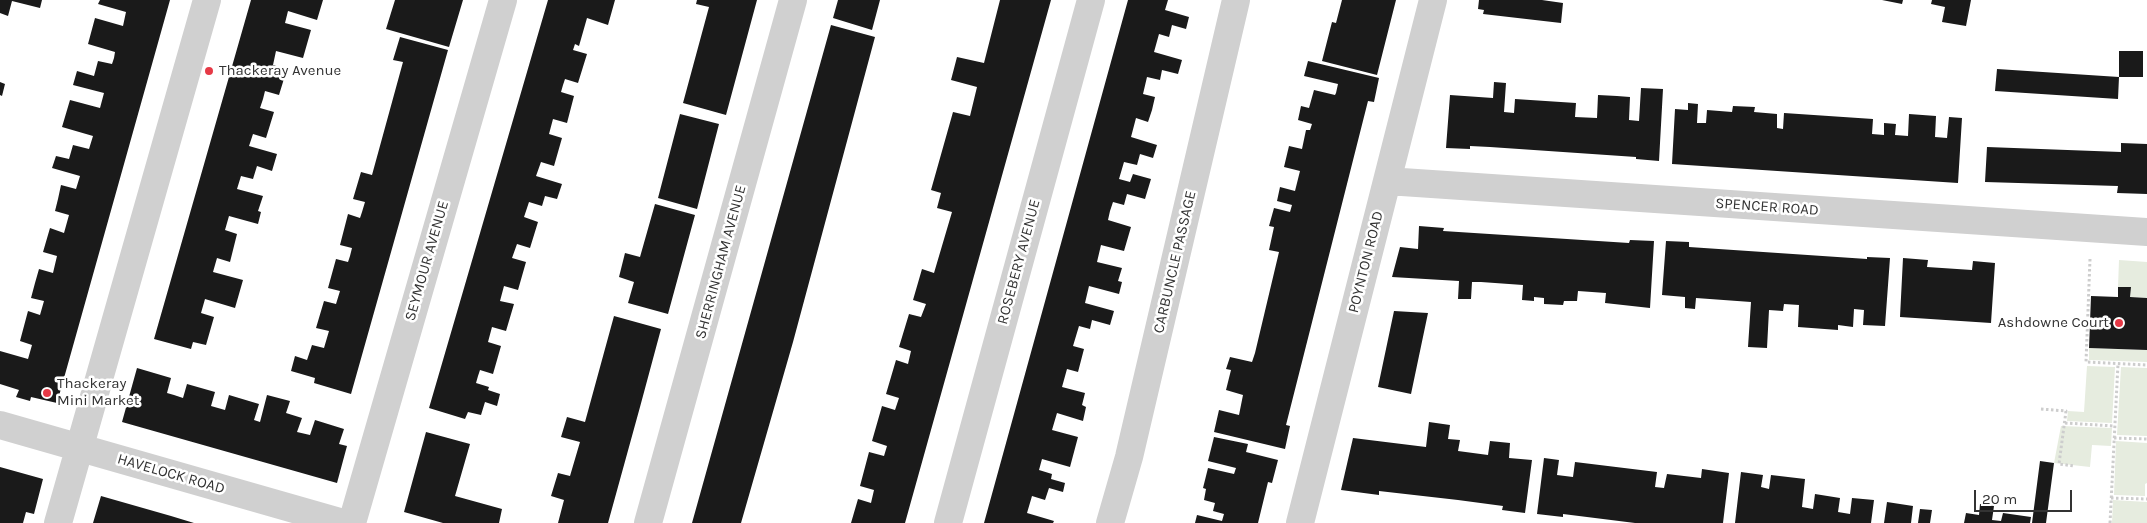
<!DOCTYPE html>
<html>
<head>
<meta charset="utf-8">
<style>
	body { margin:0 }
	#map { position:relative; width:2147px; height:523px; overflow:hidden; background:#fff; font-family:Karla,sans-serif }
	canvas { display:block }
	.scale { position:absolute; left:1974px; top:490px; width:98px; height:22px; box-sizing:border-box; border:2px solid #333; border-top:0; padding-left:6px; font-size:15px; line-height:18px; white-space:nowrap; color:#333; -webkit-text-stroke:4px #fff; paint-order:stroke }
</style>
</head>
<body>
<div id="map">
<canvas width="2147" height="523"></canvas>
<div class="scale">20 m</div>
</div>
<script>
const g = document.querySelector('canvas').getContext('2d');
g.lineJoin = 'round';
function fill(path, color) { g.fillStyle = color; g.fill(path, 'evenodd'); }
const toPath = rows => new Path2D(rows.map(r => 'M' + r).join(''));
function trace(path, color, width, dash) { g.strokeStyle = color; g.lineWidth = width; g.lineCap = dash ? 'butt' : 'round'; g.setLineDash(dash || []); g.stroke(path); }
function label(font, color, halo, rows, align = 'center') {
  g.font = font + ' Karla,sans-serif'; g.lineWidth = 5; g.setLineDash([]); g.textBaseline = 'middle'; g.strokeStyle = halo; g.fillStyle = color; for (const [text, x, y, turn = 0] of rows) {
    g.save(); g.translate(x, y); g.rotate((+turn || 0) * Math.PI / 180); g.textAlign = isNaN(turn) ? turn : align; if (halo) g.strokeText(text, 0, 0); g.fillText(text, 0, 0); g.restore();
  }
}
fill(toPath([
	[2119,260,2147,262,2147,298,2130,297,2130,287,2118,287],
	[2089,348,2147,350,2147,362,2089,360],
	[2087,366,2115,367,2112,423,2067,421,2068,411,2084,412],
	[2121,367,2147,368,2147,436,2117,435],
	[2061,426,2112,428,2111,446,2092,445,2090,467,2054,463],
	[2116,441,2147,443,2147,483,2145,484,2145,496,2114,495],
	[2113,500,2147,502,2147,523,2112,523]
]), '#e6ecdf');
fill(toPath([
	[0,0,42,0,40,8,12,1,8,16,0,13],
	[100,0,170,0,57,403,31,397,30,401,16,397,19,390,0,384,0,351,28,359,32,345,20,341,28,311,40,315,44,301,31,298,35,283,39,269,53,273,57,256,43,252,50,228,64,233,69,215,55,211,58,199,61,185,76,189,80,176,52,168,56,156,69,159,73,145,89,149,93,136,62,127,70,100,100,108,104,93,73,85,77,71,94,76,98,61,112,64,114,58,115,52,88,44,95,18,123,26,126,12,98,4],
	[251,0,323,0,317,20,288,11,285,23,311,30,303,58,276,51,273,65,286,69,283,82,279,95,265,91,263,99,260,108,274,112,266,138,253,134,249,146,277,154,272,171,257,166,253,179,241,176,237,189,263,196,258,211,261,212,258,224,229,216,225,230,237,234,230,262,217,258,213,272,243,280,235,308,205,299,201,313,214,317,206,345,193,342,191,349,154,339],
	[395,0,463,0,449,47,386,29],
	[548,0,615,0,608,25,587,18,579,46,575,44,573,50,587,54,578,83,565,79,563,85,561,92,574,96,567,123,553,119,549,134,562,138,554,166,541,162,536,176,562,184,557,199,545,196,542,206,529,202,524,217,538,222,530,248,517,244,512,258,526,262,518,290,504,286,500,301,514,304,506,331,492,327,488,342,501,346,493,374,480,370,478,376,476,383,489,387,488,390,500,394,497,406,485,402,481,415,468,412,465,419,429,408],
	[697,0,757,0,726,115,683,103,709,7,696,4],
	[838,0,880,0,872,30,833,18],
	[1000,0,1051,0,905,523,851,523,858,499,871,503,874,490,860,486,869,452,884,456,887,446,872,441,882,406,895,410,899,398,886,394,896,360,908,364,911,351,899,347,909,314,921,317,926,304,913,300,922,269,934,273,952,212,937,208,941,193,931,190,953,112,970,116,977,87,951,80,957,57,984,63],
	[1128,0,1168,0,1165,10,1189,17,1186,29,1172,25,1169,37,1159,34,1154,52,1182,60,1178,74,1162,70,1160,80,1147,77,1143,94,1155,97,1152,110,1148,122,1136,118,1131,137,1157,145,1153,158,1140,154,1137,165,1124,162,1119,179,1130,182,1133,174,1151,179,1145,199,1127,194,1124,205,1113,202,1110,211,1108,220,1131,227,1124,251,1101,245,1097,262,1122,268,1118,281,1122,282,1119,294,1089,286,1085,303,1114,311,1110,325,1092,320,1090,329,1079,326,1073,346,1084,349,1078,372,1067,369,1062,387,1085,393,1082,405,1086,407,1083,421,1057,413,1052,430,1078,437,1070,467,1042,459,1039,470,1052,474,1051,479,1065,483,1063,492,1049,488,1045,500,1032,496,1027,513,1054,521,1053,523,984,523],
	[1342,0,1396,0,1377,75,1322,61,1332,22,1336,23],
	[1479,0,1542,0,1563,3,1561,23,1483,14,1484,10,1478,9],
	[1882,0,1903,0,1902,4],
	[1932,0,1971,0,1966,26,1942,22,1945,7,1931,4],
	[831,25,875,37,793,342,741,523,692,523],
	[400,37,448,50,351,394,314,383,315,378,291,371,295,356,307,360,312,345,324,348,329,331,316,328,324,301,336,304,340,291,328,288,336,259,348,262,350,256,352,248,340,245,348,214,360,218,362,212,365,202,353,199,361,172,372,175,403,62,393,60],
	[2119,51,2143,51,2143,77,2119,77,2118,99,1995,91,1997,69,2119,77],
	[1308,61,1379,78,1374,102,1368,101,1286,425,1290,426,1285,449,1214,432,1219,410,1239,415,1243,395,1226,390,1231,370,1226,369,1230,357,1252,362,1255,353,1279,252,1269,250,1274,227,1269,226,1274,208,1290,212,1292,205,1277,201,1280,187,1295,191,1300,171,1284,167,1289,146,1302,149,1306,130,1310,130,1312,124,1298,120,1301,106,1309,108,1314,90,1335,95,1336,93,1338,84,1304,76],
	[0,82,5,84,2,96,0,95],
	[1494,82,1506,83,1504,112,1514,113,1515,99,1576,103,1575,117,1597,118,1598,95,1617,96,1630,97,1629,120,1639,121,1641,88,1663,89,1659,161,1636,159,1636,157,1490,147,1470,146,1470,149,1446,148,1450,95,1493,98],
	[1688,103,1698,104,1697,123,1706,123,1707,110,1732,112,1733,106,1755,107,1754,112,1777,114,1777,128,1783,129,1784,113,1873,119,1872,134,1884,135,1884,123,1896,124,1895,135,1908,136,1909,114,1936,116,1935,137,1947,138,1949,117,1962,118,1958,183,1672,164,1675,109,1688,110],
	[680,114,719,124,697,209,658,198],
	[2121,143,2147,144,2147,194,2117,193,2118,186,1985,182,1987,147,2121,152],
	[655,204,695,215,668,314,628,303,634,282,619,277,625,253,640,257],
	[1419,226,1444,228,1443,231,1629,243,1630,240,1654,241,1650,308,1605,303,1606,293,1578,291,1577,301,1564,301,1563,305,1544,304,1544,298,1534,297,1534,301,1522,300,1523,285,1481,282,1472,282,1471,299,1458,299,1459,281,1392,277,1400,247,1418,249],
	[1666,241,1689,242,1689,247,1867,259,1867,257,1890,258,1885,326,1863,325,1864,310,1854,309,1853,327,1838,325,1838,330,1798,327,1799,305,1784,304,1783,311,1769,310,1767,348,1748,347,1751,302,1696,298,1695,309,1685,308,1685,297,1662,295],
	[1903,258,1928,260,1927,267,1972,270,1973,261,1995,263,1991,323,1900,317],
	[2118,287,2131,287,2130,297,2147,298,2147,350,2089,348,2091,296,2118,297],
	[1394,311,1428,313,1411,394,1378,387],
	[614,316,661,329,640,407,608,523,558,523,564,500,551,496,558,473,570,476,580,442,561,437,567,417,585,422],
	[137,368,171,378,167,393,174,395,183,398,187,384,215,392,211,406,225,410,229,395,259,404,254,420,260,422,267,395,290,401,286,413,302,418,297,432,310,435,315,420,344,429,339,444,347,446,337,483,122,422],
	[1429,422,1450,425,1448,439,1460,440,1458,451,1488,455,1490,441,1510,443,1509,458,1532,460,1525,513,1502,510,1503,506,1458,500,1379,491,1379,495,1341,490,1353,438,1426,447],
	[426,432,470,444,455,496,502,509,499,523,443,523,404,512],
	[1214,437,1248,444,1246,452,1278,460,1272,483,1268,482,1258,523,1195,523,1197,515,1222,521,1224,514,1213,511,1215,503,1204,500,1206,489,1203,488,1208,468,1234,474,1236,468,1208,461],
	[1544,458,1559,460,1557,475,1573,477,1575,462,1657,472,1655,487,1664,488,1667,474,1701,478,1702,469,1729,473,1723,523,1635,523,1563,514,1563,517,1537,514],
	[2040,461,2054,463,2046,523,2032,523],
	[0,467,43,479,34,514,26,512,23,523,0,523],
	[1741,472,1763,475,1761,487,1769,489,1771,475,1805,479,1802,507,1813,509,1815,494,1840,498,1838,512,1850,514,1852,498,1874,500,1871,523,1735,523],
	[101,496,171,516,194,523,93,523],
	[1887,502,1913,506,1911,523,1884,523],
	[1980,504,1994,506,1992,520,2001,521,2003,513,2031,517,2030,523,1964,523,1966,513,1979,515],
	[1920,509,1932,510,1930,523,1918,523]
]), '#1a1a1a');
trace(toPath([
	[2090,259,2086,362,2147,365],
	[2041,409,2066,411,2059,464,2074,466],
	[2065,423,2114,426],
	[2114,438,2147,439],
	[2111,498,2147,499],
	[2110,523,2118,364]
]), '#cdcdcd', 3, [2.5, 2.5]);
trace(toPath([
	[1387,181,2147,232],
	[0,425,343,523],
	[58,523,207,0],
	[352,523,503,0],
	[648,523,793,0],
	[948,523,1091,0],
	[1110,523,1129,457,1236,0],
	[1300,523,1433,0]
]), '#d0d0d0', 28);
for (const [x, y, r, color] of [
	[209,71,5,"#e63946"],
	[2119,323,5,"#e63946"],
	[47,393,5,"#e63946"]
]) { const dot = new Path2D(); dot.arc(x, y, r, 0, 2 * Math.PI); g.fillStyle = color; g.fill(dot); trace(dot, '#fff', 2); }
label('15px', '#333', '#fff', [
	["Thackeray Avenue",219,71],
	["Ashdowne Court",2109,323,"right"],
	["Thackeray",57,384],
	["Mini Market",57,401]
], 'left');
label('15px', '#333', '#fff', [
	["SPENCER ROAD",1767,207,4],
	["SEYMOUR AVENUE",427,261,-74],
	["SHERRINGHAM AVENUE",721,262,-75],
	["ROSEBERY AVENUE",1019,262,-75],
	["CARBUNCLE PASSAGE",1175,262,-77],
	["POYNTON ROAD",1366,262,-76],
	["HAVELOCK ROAD",171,474,16]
]);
</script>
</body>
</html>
